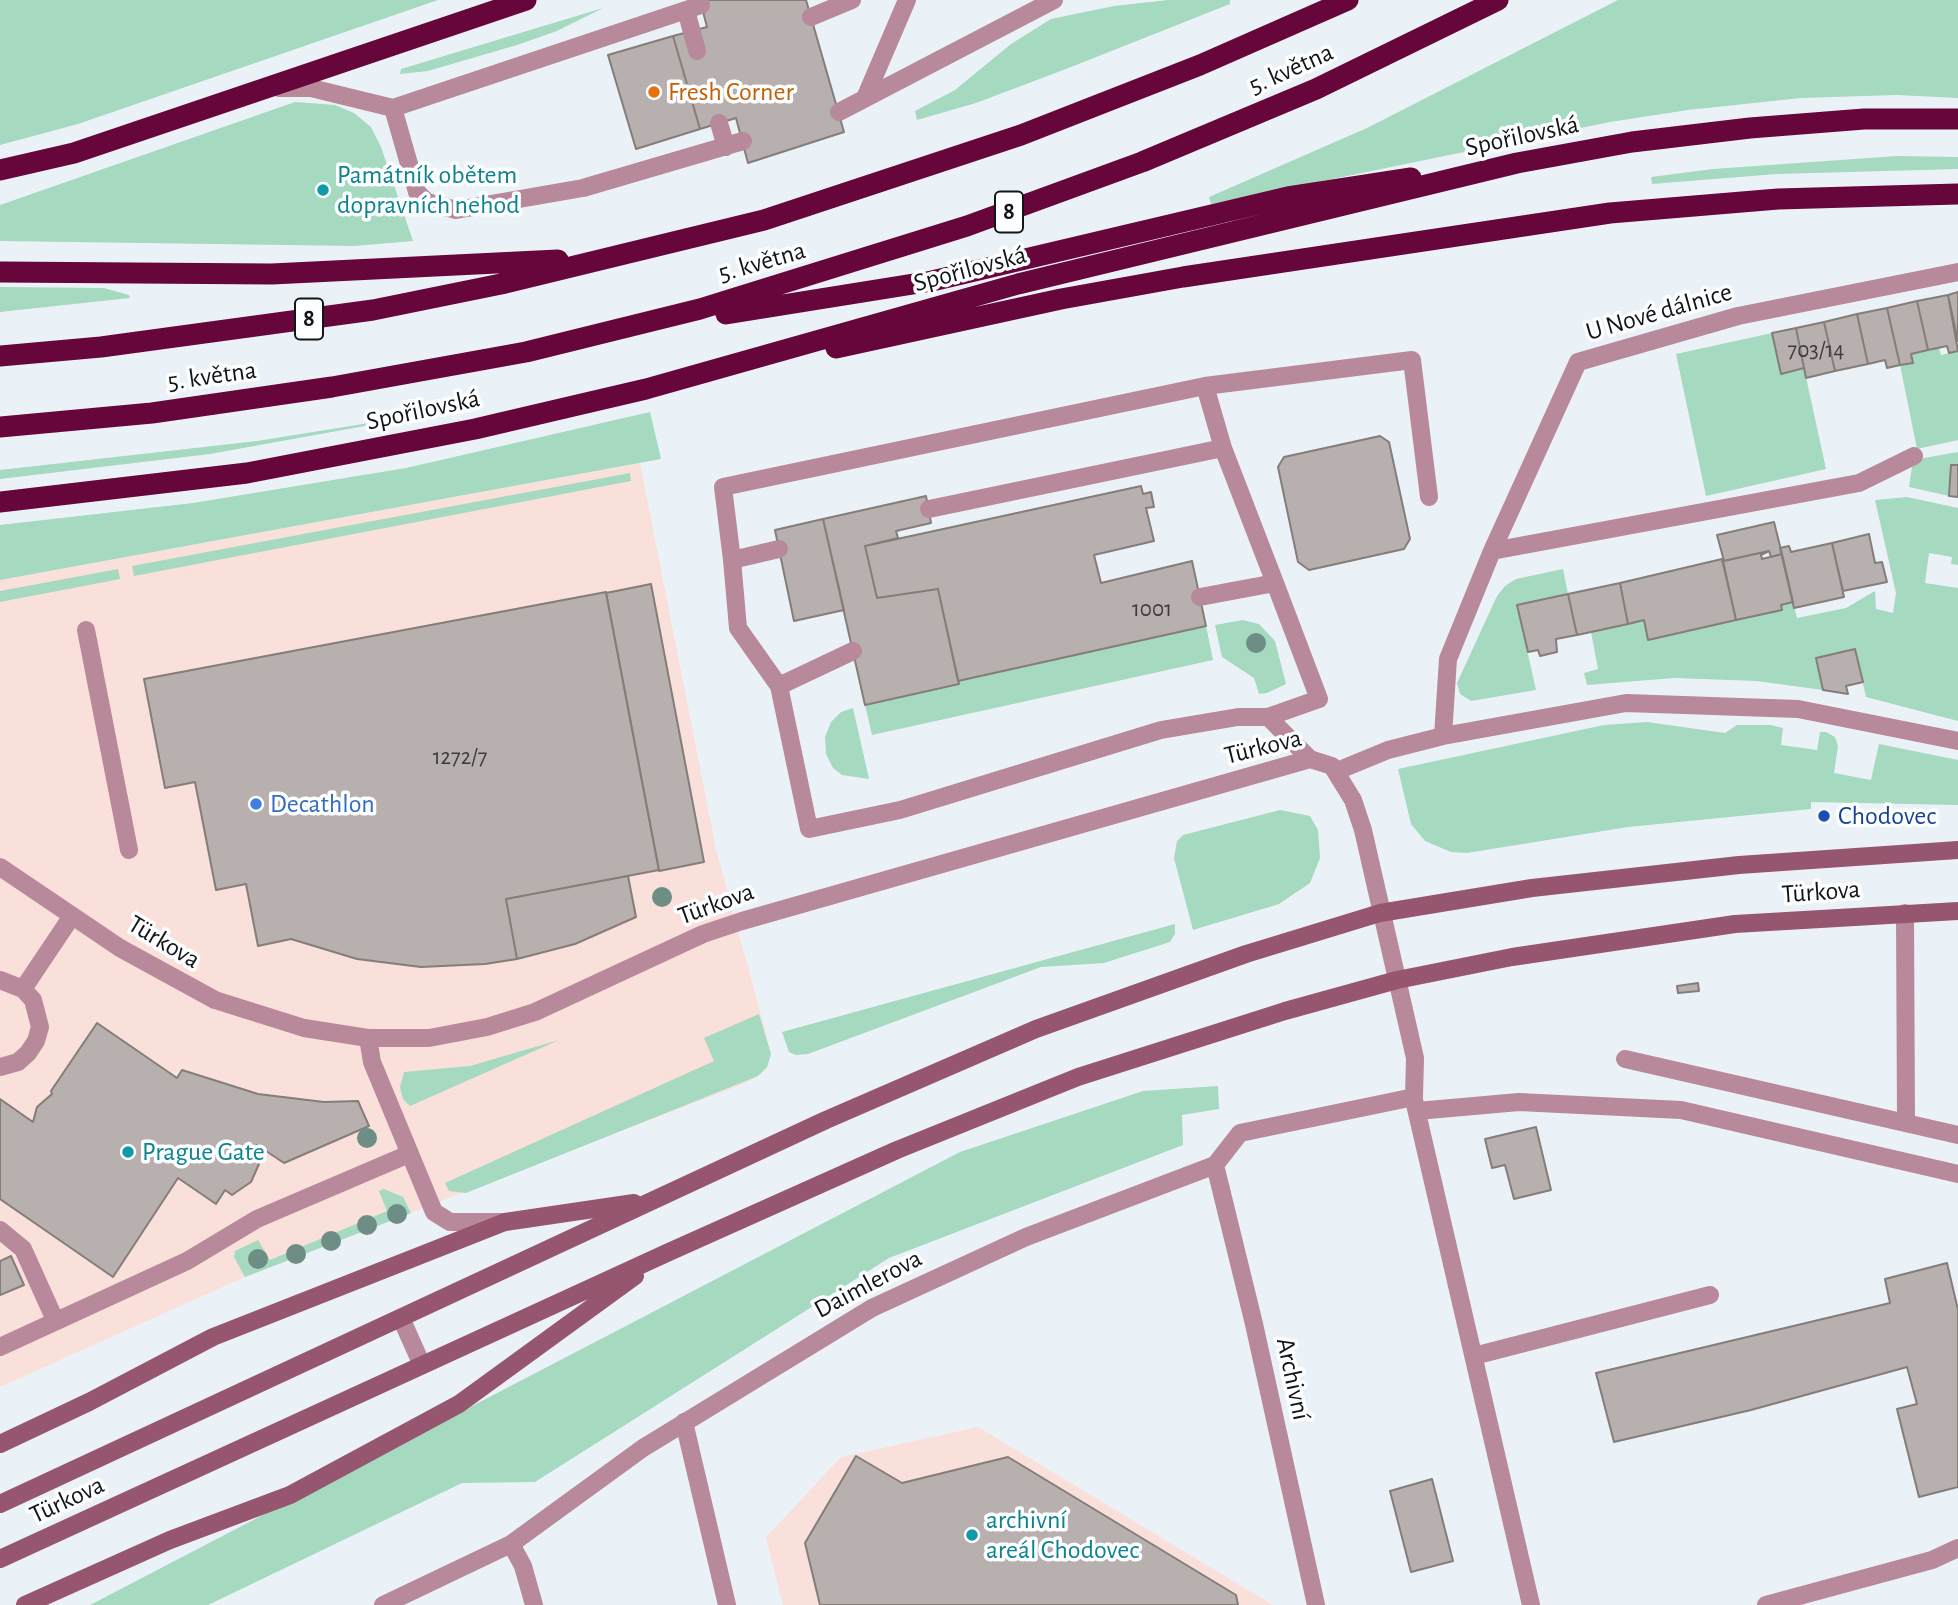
<!DOCTYPE html>
<html>
<head>
<meta charset="utf-8">
<style>
	body { margin:0 }
	canvas { display:block; background:#ebf2f7 }
</style>
</head>
<body>
<canvas width="1958" height="1605"></canvas>
<script>
const g = document.querySelector('canvas').getContext('2d');
g.lineJoin = 'round';
function fill(path, color) { g.fillStyle = color; g.fill(path, 'evenodd'); }
const toPath = rows => new Path2D(rows.map(r => 'M' + r).join(''));
function trace(path, color, width, dash) { g.strokeStyle = color; g.lineWidth = width; g.lineCap = dash ? 'butt' : 'round'; g.setLineDash(dash || []); g.stroke(path); }
function label(font, color, halo, rows, align = 'center') {
  g.font = font + ' "Alegreya Sans",sans-serif'; g.lineWidth = 7; g.setLineDash([]); g.textBaseline = 'middle'; g.strokeStyle = halo; g.fillStyle = color; for (const [text, x, y, turn = 0] of rows) {
    g.save(); g.translate(x, y); g.rotate((+turn || 0) * Math.PI / 180); g.textAlign = isNaN(turn) ? turn : align; if (halo) g.strokeText(text, 0, 0); g.fillText(text, 0, 0); g.restore();
  }
}
fill(toPath([
	[640,463,716,849,769,1045,771,1054,767,1067,758,1076,743,1084,245,1277,0,1387,0,580],
	[978,1427,1273,1605,783,1605,766,1537,841,1457]
]), '#fae0db');
fill(toPath([
	[0,0,438,0,78,124,0,145],
	[1168,0,1230,0,1230,4,1066,69,976,103,917,120,915,111,955,90,1011,44,1051,19,1114,6],
	[1618,0,1958,0,1958,98,1897,95,1801,98,1688,110,1610,122,1211,204,1209,197,1367,128],
	[603,8,557,31,517,45,428,71,400,74,401,69],
	[295,102,335,105,354,113,371,127,381,147,413,241,355,246,0,241,0,205],
	[1897,156,1958,157,1958,169,1777,174,1652,184,1651,177,1713,169],
	[0,287,104,288,129,295,130,298,0,312],
	[1772,333,1781,373,1804,368,1826,469,1706,496,1676,354],
	[1939,348,1941,355,1958,351,1958,440,1917,449,1900,365,1912,363,1911,354],
	[481,405,210,454,0,479,0,470,257,441],
	[650,412,661,459,0,580,0,525,193,503,406,468],
	[1958,452,1958,465,1951,465,1949,496,1909,487,1913,460],
	[630,473,631,481,134,576,132,566],
	[1907,497,1958,508,1958,565,1951,564,1952,557,1929,553,1925,583,1958,588,1958,721,1866,697,1855,649,1817,658,1823,690,1756,681,1674,678,1587,685,1584,673,1598,669,1591,632,1644,620,1649,640,1782,610,1781,605,1793,602,1797,618,1846,608,1875,591,1876,609,1893,613,1896,593,1875,500],
	[118,569,120,579,0,602,0,591],
	[1563,569,1568,594,1517,605,1536,690,1471,701,1460,694,1457,683,1497,596,1505,586,1516,579],
	[1243,620,1259,624,1275,641,1286,684,1267,693,1259,694,1254,678,1222,657,1215,625],
	[1206,626,1213,660,872,735,865,705,959,685,958,681],
	[853,708,869,779,842,775,833,768,826,754,825,737,831,722,841,712],
	[1647,722,1725,733,1737,725,1771,725,1783,728,1781,745,1817,750,1820,732,1826,732,1835,737,1838,746,1834,773,1871,780,1879,744,1958,760,1958,805,1811,802,1811,809,1628,827,1467,853,1451,852,1425,841,1411,824,1398,769,1604,725],
	[1280,810,1310,816,1318,830,1320,858,1310,883,1279,904,1193,930,1174,858,1177,841,1183,835],
	[1175,924,1175,934,1170,942,1104,963,1041,967,808,1054,796,1055,789,1052,782,1032],
	[759,1014,771,1054,767,1067,758,1076,466,1193,449,1191,445,1183,714,1061,704,1038],
	[559,1040,410,1106,403,1099,400,1087,404,1072,470,1066],
	[1218,1086,1219,1109,1182,1115,1183,1145,889,1258,535,1482,462,1483,208,1605,90,1605,960,1152,1143,1091],
	[384,1189,403,1197,411,1213,245,1277,234,1257,235,1251,258,1240,270,1260,387,1211,379,1191]
]), '#a5d9c0');
const building = toPath([
	[700,0,806,0,844,132,748,163,736,118,700,129,673,36,707,27,700,0],
	[673,36,700,129,636,149,608,55,673,36],
	[1958,292,1958,341,1948,295,1958,292],
	[1948,295,1958,351,1949,353,1947,346,1928,350,1917,301,1948,295],
	[1917,301,1928,350,1911,354,1913,363,1900,365,1887,308,1917,301],
	[1887,308,1900,365,1887,368,1885,360,1868,364,1857,314,1887,308],
	[1857,314,1868,364,1835,371,1824,322,1857,314],
	[1824,322,1835,371,1806,378,1796,328,1824,322],
	[1796,328,1804,368,1781,374,1772,333,1796,328],
	[1380,436,1389,442,1410,539,1404,549,1309,570,1298,562,1278,467,1284,457,1380,436],
	[1951,465,1958,465,1958,497,1949,496,1951,465],
	[1141,486,1143,494,1151,492,1154,507,1146,508,1154,541,1094,555,1101,583,1192,561,1206,626,958,681,938,589,877,598,865,546,1141,486],
	[926,496,931,523,896,531,898,538,865,546,877,598,938,589,959,684,865,705,823,519,926,496],
	[823,519,844,610,794,621,775,530,823,519],
	[1774,522,1782,554,1771,557,1769,551,1724,561,1717,535,1774,522],
	[1869,534,1875,563,1882,562,1887,582,1843,591,1832,543,1869,534],
	[1832,543,1844,597,1794,608,1780,548,1789,546,1791,552,1832,543],
	[1769,551,1761,555,1762,559,1782,554,1793,602,1781,605,1782,610,1736,620,1723,561,1769,551],
	[1722,559,1736,620,1648,640,1644,620,1628,624,1620,583,1722,559],
	[1620,583,1628,624,1577,635,1568,594,1620,583],
	[651,584,704,862,659,871,606,593,651,584],
	[606,592,659,870,506,899,517,959,485,964,421,967,357,959,291,939,258,946,246,884,216,890,195,782,165,788,144,679,606,592],
	[1568,594,1577,635,1556,639,1557,652,1540,656,1538,650,1528,652,1517,605,1568,594],
	[1855,649,1863,682,1846,686,1848,694,1823,690,1816,658,1855,649],
	[628,876,636,917,575,944,517,959,506,899,628,876],
	[1698,983,1699,991,1678,993,1677,986,1698,983],
	[97,1023,177,1078,182,1070,258,1094,324,1102,358,1101,369,1126,284,1163,257,1145,253,1150,260,1155,259,1164,251,1182,232,1195,225,1190,216,1204,178,1178,113,1277,0,1199,0,1099,33,1122,37,1107,52,1094,51,1091,97,1023],
	[1536,1127,1551,1190,1514,1199,1505,1165,1492,1168,1485,1139,1536,1127],
	[11,1256,24,1285,0,1295,0,1261,11,1256],
	[1947,1263,1958,1310,1958,1487,1919,1497,1897,1409,1917,1404,1907,1367,1751,1410,1614,1442,1596,1373,1890,1303,1885,1279,1947,1263],
	[856,1456,902,1483,1008,1457,1236,1595,1238,1605,820,1605,805,1543,856,1456],
	[1432,1479,1453,1561,1411,1572,1390,1491,1432,1479]
]);
fill(building, '#b8b0ae');
trace(building, '#847d7a', 2);
trace(toPath([
	[686,10,697,51],
	[811,17,852,0],
	[279,88,311,88,393,108,701,5],
	[865,98,907,0],
	[393,108,417,192,427,202,456,210,583,188,743,141],
	[839,112,1054,0],
	[719,123,726,147],
	[1205,386,1223,448],
	[929,509,1223,448,1275,583],
	[732,560,723,487,1205,386,1412,360,1429,497],
	[1200,597,1275,583,1319,699,1268,717],
	[86,630,129,850],
	[853,651,779,686,809,829,900,810,1161,730,1238,717,1268,717,1310,759],
	[779,686,738,628,732,560,779,549],
	[1905,913,1906,1123],
	[0,980,23,989,33,1000,40,1027,36,1041,28,1053,18,1062,0,1067],
	[23,989,72,916],
	[368,1038,372,1062,434,1212,450,1222,505,1222],
	[1625,1059,1958,1135],
	[1414,1100,1531,1605],
	[1417,1111,1519,1102,1681,1110,1958,1174],
	[0,1230,23,1249,55,1320],
	[401,1318,422,1365],
	[0,1347,187,1261,257,1219,409,1154],
	[1474,1356,1710,1295],
	[684,1422,727,1605],
	[511,1544,523,1566,534,1605],
	[1766,1605,1932,1560,1958,1548]
]), '#b7899a', 18);
trace(toPath([
	[1492,551,1859,483,1914,456],
	[1443,736,1448,659,1492,551,1578,362,1738,316,1958,272],
	[1337,771,1388,750,1443,736,1626,703,1798,709,1958,741],
	[0,867,120,948,215,1000,304,1028,368,1038,429,1038,487,1027,535,1012,703,934,742,921,1310,759,1332,766,1353,800,1363,830,1415,1058,1414,1097,1240,1133,1215,1165,1026,1237,872,1308,643,1448,511,1544,383,1605],
	[1215,1165,1254,1324,1316,1605]
]), '#b7899a', 18);
trace(toPath([
	[0,1444,89,1402,213,1337,505,1222,634,1203],
	[0,1504,826,1120,1036,1029,1246,954,1380,913,1532,888,1739,865,1958,850],
	[0,1559,669,1252,897,1150,1078,1077,1285,1011,1397,980,1512,957,1735,924,1958,911],
	[25,1605,170,1540,290,1495,459,1404,635,1276]
]), '#975670', 18);
trace(toPath([
	[0,170,74,153,526,0],
	[0,272,272,274,558,260],
	[726,314,932,281,1288,197,1411,178],
	[836,348,1061,299,1183,277,1610,213,1778,199,1958,194],
	[0,356,101,347,373,310,501,284,764,220,1021,135,1200,65,1348,0],
	[0,427,152,413,332,387,526,352,700,309,967,226,1142,162,1316,89,1498,0],
	[0,502,247,473,475,429,646,389,1018,284,1517,163,1632,142,1750,128,1864,119,1958,119]
]), '#67063b', 21);
g.fillStyle = '#6d8d85';
for (const [x, y] of [
	[1256,643],
	[662,897],
	[367,1138],
	[397,1214],
	[367,1225],
	[331,1241],
	[296,1254],
	[258,1259]
]) { g.beginPath(); g.arc(x, y, 10, 0, 2 * Math.PI); g.fill(); }
for (const [x, y, r, color] of [
	[654,92,7,"#e8710a"],
	[323,190,7,"#0f9aa8"],
	[256,804,7,"#3f7fe0"],
	[1824,816,7,"#1a4fb4"],
	[128,1152,7,"#0f9aa8"],
	[972,1535,7,"#0f9aa8"]
]) { const dot = new Path2D(); dot.arc(x, y, r, 0, 2 * Math.PI); g.fillStyle = color; g.fill(dot); trace(dot, '#fdfeff', 2.5); }
label('23px', '#3c3c3c', null, [
	["703/14",1816,350],
	["1001",1152,609],
	["1272/7",460,757]
]);
for (const [x, y, w] of [
	[1009,212,28],
	[309,319,28]
]) { const box = new Path2D(); box.roundRect(x - w / 2, y - 20.5, w, 41, 5); g.fillStyle = '#fdfeff'; g.fill(box); trace(box, '#121516', 2); }
label('bold 24px', '#121516', null, [
	["8",1009,212],
	["8",309,319]
]);
label('26px', '#121516', '#fdfeff', [
	["5. května",1291,69,-24],
	["Spořilovská",1522,136,-12],
	["5. května",762,262,-16],
	["Spořilovská",970,269,-15],
	["U Nové dálnice",1659,312,-16],
	["5. května",212,376,-8],
	["Spořilovská",423,410,-12],
	["Türkova",1263,747,-14],
	["Türkova",1821,892,-4],
	["Türkova",716,904,-20],
	["Türkova",164,942,31],
	["Daimlerova",868,1284,-28],
	["Archivní",1293,1379,78],
	["Türkova",67,1500,-25]
]);
label('26px', '#c56008', '#fdfeff', [
	["Fresh Corner",668,92]
], 'left');
label('26px', '#0d838f', '#fdfeff', [
	["Památník obětem",337,175],
	["dopravních nehod",337,205],
	["Prague Gate",142,1152],
	["archivní",986,1520],
	["areál Chodovec",986,1550]
], 'left');
label('26px', '#366cbe', '#fdfeff', [
	["Decathlon",270,804]
], 'left');
label('26px', '#164399', '#fdfeff', [
	["Chodovec",1838,816]
], 'left');
</script>
</body>
</html>
